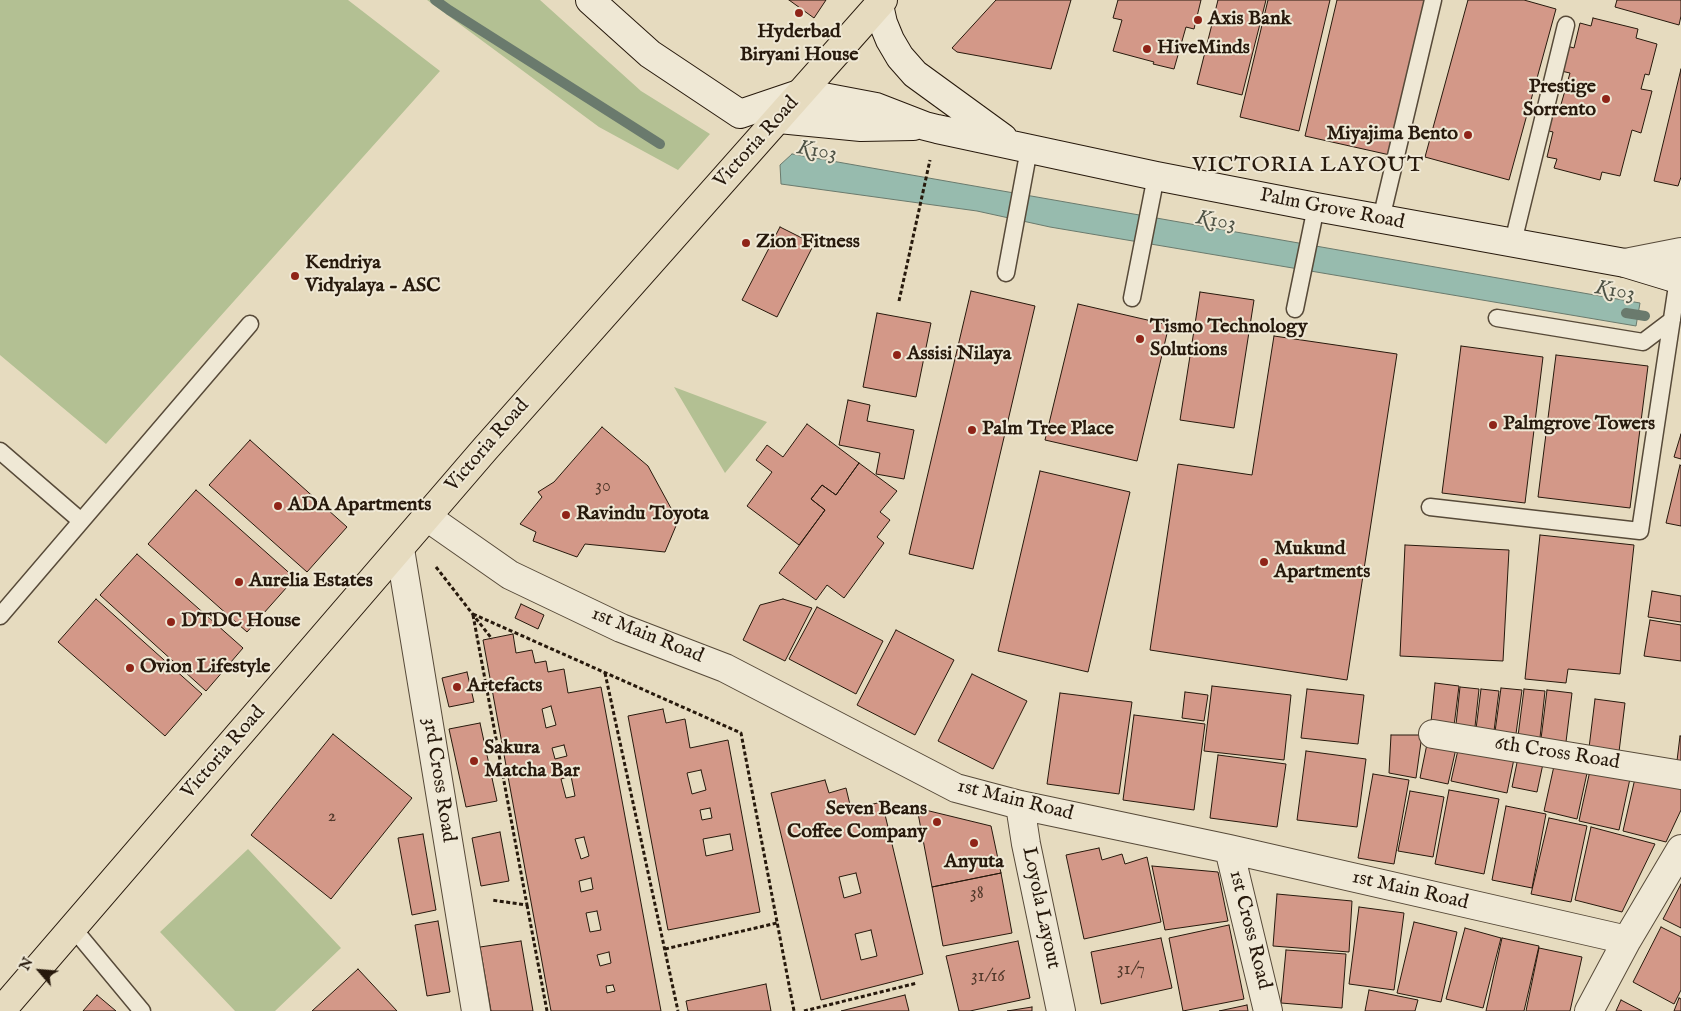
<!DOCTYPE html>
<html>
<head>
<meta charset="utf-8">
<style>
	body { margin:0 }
	#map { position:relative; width:1681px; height:1011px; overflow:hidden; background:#e6dbbf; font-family:"IM FELL English",serif }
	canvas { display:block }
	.north { position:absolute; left:15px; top:946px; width:50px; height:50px; -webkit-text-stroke:4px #efe8d5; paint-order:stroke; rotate:297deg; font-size:14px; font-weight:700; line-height:20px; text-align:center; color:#27190c }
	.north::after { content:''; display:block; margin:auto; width:18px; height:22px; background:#27190c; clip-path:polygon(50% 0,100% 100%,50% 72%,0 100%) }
</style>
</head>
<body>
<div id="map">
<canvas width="1681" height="1011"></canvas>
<div class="north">N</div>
</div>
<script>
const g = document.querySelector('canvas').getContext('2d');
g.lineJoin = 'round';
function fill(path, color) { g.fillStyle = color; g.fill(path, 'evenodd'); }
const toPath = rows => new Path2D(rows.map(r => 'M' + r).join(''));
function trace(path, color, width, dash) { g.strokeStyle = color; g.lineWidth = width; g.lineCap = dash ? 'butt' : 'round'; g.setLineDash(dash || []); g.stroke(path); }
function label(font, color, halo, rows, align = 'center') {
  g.font = font + ' "IM FELL English",serif'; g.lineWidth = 4; g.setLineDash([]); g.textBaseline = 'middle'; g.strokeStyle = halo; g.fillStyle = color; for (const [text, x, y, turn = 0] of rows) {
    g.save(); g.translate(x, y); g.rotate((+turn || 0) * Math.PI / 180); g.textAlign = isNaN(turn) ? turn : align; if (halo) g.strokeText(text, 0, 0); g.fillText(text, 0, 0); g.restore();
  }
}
fill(toPath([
	[0,0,348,0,440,71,106,444,0,355],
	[427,0,540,0,641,91,710,134,678,170,599,127],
	[674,387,767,422,725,473],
	[248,849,341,948,275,1011,235,1011,160,932]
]), '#b3c093');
const water = toPath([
	[792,154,1640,303,1636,326,1050,227,977,211,781,184,780,165,792,154]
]);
fill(water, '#97bbae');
trace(water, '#6a7a6d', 1);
trace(toPath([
	[435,0,449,10,660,144],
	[1626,313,1645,316]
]), '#6a7a6d', 10);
const building = toPath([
	[789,0,826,0,814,18,789,0],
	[996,0,1071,0,1051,69,957,52,952,48,996,0],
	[1118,0,1201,0,1194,29,1186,27,1174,69,1153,64,1154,62,1113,51,1122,20,1113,18,1118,0],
	[1218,0,1266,0,1242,95,1197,84,1218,0],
	[1268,0,1330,0,1299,131,1240,117,1268,0],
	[1337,0,1427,0,1390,155,1305,136,1337,0],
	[1468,0,1524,0,1556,9,1509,180,1425,157,1468,0],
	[1617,0,1681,0,1681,16,1679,25,1615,7,1617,0],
	[1593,18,1638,29,1636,38,1657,44,1649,75,1645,74,1641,89,1652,91,1641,133,1632,130,1620,176,1602,172,1600,180,1554,168,1557,159,1547,157,1553,132,1545,130,1551,106,1560,108,1570,73,1561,71,1567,46,1574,48,1580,23,1591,26,1593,18],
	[1681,69,1681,177,1678,186,1654,181,1681,69],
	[780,227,814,244,777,317,742,300,780,227],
	[971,291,1035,306,973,569,909,554,971,291],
	[1200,292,1254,300,1234,428,1180,420,1200,292],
	[1078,304,1169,325,1137,461,1045,440,1078,304],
	[877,313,931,323,916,397,863,387,877,313],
	[1274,336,1397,354,1347,680,1150,650,1178,464,1252,475,1274,336],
	[1461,346,1543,357,1525,503,1442,493,1461,346],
	[1556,355,1648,366,1630,508,1538,497,1556,355],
	[848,400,870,405,867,421,914,430,904,479,876,474,880,453,839,445,848,400],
	[807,424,859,463,836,495,822,485,811,499,825,510,799,545,747,506,772,472,756,460,767,445,783,457,807,424],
	[602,427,648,466,678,521,665,552,585,544,577,557,533,541,536,532,520,524,542,497,538,492,554,482,602,427],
	[1681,434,1681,459,1674,457,1681,434],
	[250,440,347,527,307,572,209,485,250,440],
	[859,463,897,491,880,512,890,520,877,537,884,543,844,598,827,585,816,600,779,573,825,510,811,499,822,485,836,495,859,463],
	[1680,465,1681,466,1681,526,1666,523,1680,465],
	[1040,471,1130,492,1088,672,998,651,1040,471],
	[196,490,295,578,247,632,148,544,196,490],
	[1540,535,1634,545,1620,674,1568,669,1566,683,1525,679,1540,535],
	[1405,545,1509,550,1503,661,1400,656,1405,545],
	[137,554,243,648,206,691,100,595,137,554],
	[1652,591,1681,596,1681,622,1648,617,1652,591],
	[96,599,202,694,165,736,58,642,96,599],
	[783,599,812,608,785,661,743,640,760,605,783,599],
	[521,604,544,615,538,629,515,618,521,604],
	[817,607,883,641,856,694,789,659,817,607],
	[1650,620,1681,625,1681,661,1644,656,1650,620],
	[896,630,954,660,915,735,857,705,896,630],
	[513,634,516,653,532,650,535,663,546,661,548,672,564,669,568,693,601,687,661,1011,551,1011,483,640,513,634],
	[551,706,556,725,546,728,542,709,551,706],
	[564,745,567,756,555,759,552,748,564,745],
	[571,776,575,796,566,798,561,779,571,776],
	[584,837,589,856,581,859,575,839,584,837],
	[591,878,593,889,581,892,579,881,591,878],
	[597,911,601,930,590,932,586,913,597,911],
	[609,952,611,963,600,966,597,955,609,952],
	[613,985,615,991,607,993,606,986,613,985],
	[467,672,474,702,449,707,442,678,467,672],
	[972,674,1027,701,993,769,938,741,972,674],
	[1435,683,1459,686,1453,734,1430,732,1435,683],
	[1212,686,1291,695,1284,760,1204,751,1212,686],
	[1460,687,1479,689,1474,736,1455,734,1460,687],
	[1501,688,1522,690,1515,741,1494,739,1501,688],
	[1307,689,1364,695,1358,744,1301,738,1307,689],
	[1481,689,1499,691,1493,739,1475,737,1481,689],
	[1524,689,1545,691,1539,747,1517,744,1524,689],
	[1547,690,1572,693,1565,750,1540,747,1547,690],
	[1185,692,1208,695,1204,721,1182,718,1185,692],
	[1060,693,1132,702,1119,794,1047,784,1060,693],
	[1595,699,1625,703,1618,760,1588,756,1595,699],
	[663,709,666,723,685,719,690,748,728,740,760,912,668,930,628,716,663,709],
	[701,770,706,790,692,794,687,773,701,770],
	[710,808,712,818,702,820,700,810,710,808],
	[730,834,733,850,706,856,703,839,730,834],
	[1134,715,1205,724,1194,810,1123,800,1134,715],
	[480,723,497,801,466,807,449,729,480,723],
	[333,734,412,798,331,899,251,835,333,734],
	[1391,735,1422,735,1416,778,1389,773,1391,735],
	[1680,736,1681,736,1681,770,1676,769,1680,736],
	[1428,739,1457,744,1448,784,1420,778,1428,739],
	[1460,741,1515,754,1507,793,1451,781,1460,741],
	[1306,751,1366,759,1357,827,1297,820,1306,751],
	[1519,753,1544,759,1537,792,1512,787,1519,753],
	[1218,755,1286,764,1277,827,1210,818,1218,755],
	[1556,757,1589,764,1577,819,1544,811,1556,757],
	[1591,766,1631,774,1619,830,1579,821,1591,766],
	[1373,774,1409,780,1394,864,1358,858,1373,774],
	[1636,774,1681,788,1681,810,1666,842,1623,831,1636,774],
	[825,780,829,793,846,788,851,809,882,802,923,974,821,1000,771,793,825,780],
	[856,873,861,893,844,898,839,877,856,873],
	[871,930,877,956,861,960,855,934,871,930],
	[1449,790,1499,799,1484,874,1435,864,1449,790],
	[1410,791,1444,797,1433,857,1398,851,1410,791],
	[1506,806,1546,814,1532,888,1492,880,1506,806],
	[917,808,991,826,1001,873,932,887,917,808],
	[1549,818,1587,826,1571,902,1531,894,1549,818],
	[1591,827,1655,844,1622,912,1575,900,1591,827],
	[500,832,509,881,481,886,472,838,500,832],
	[423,834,436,910,412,915,398,838,423,834],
	[1099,848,1102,860,1122,854,1125,864,1147,857,1161,922,1084,939,1066,855,1099,848],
	[1152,866,1218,872,1228,921,1165,930,1152,866],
	[1001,873,1012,933,943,946,932,887,1001,873],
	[1681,884,1681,928,1663,919,1681,884],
	[1277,894,1352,901,1349,952,1273,946,1277,894],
	[1359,907,1404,913,1394,990,1349,984,1359,907],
	[438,921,450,992,427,996,415,925,438,921],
	[1414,922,1457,932,1441,1002,1397,993,1414,922],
	[1229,925,1244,999,1183,1011,1169,938,1229,925],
	[1661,927,1681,937,1681,990,1674,1004,1633,982,1661,927],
	[1465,928,1501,938,1483,1008,1446,999,1465,928],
	[1161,938,1172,988,1101,1004,1091,952,1161,938],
	[1502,938,1539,946,1524,1011,1486,1011,1502,938],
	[521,941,533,1011,491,1011,480,947,521,941],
	[1018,941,1030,998,970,1011,959,1011,946,956,1018,941],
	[1539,948,1582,957,1570,1011,1526,1011,1539,948],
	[1286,950,1346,954,1342,1008,1281,1003,1286,950],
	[358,969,397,1011,312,1011,358,969],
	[766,984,771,1011,688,1011,686,1001,766,984],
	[1369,990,1418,1000,1415,1011,1365,1011,1369,990],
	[97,995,116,1011,83,1011,97,995],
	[905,995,909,1011,841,1011,905,995],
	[1679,998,1681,999,1681,1011,1674,1011,1679,998],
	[1621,1000,1642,1011,1616,1011,1621,1000],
	[1247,1005,1248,1011,1219,1011,1247,1005],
	[1032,1007,1032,1011,1007,1011,1032,1007]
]);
fill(building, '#d39888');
trace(building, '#27190c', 1);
const lane = toPath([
	[1381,219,1433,0],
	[1513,242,1566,25],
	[1006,273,1029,149],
	[1132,298,1156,176],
	[1295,309,1316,207],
	[1497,318,1643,342,1672,320],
	[0,451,81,521],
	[1430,507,1640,531,1678,279],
	[0,616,250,324],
	[73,928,142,1011]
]);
const street = toPath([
	[1625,263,1681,252],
	[427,517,510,575,621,628,725,668,956,788,1020,805,1229,849,1627,940],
	[400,549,476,1011],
	[1433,734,1681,775],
	[1020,805,1026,844,1061,1011],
	[1229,849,1268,1011],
	[1589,1011,1627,940,1681,849]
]);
const secondary = toPath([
	[590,0,650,54,740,114,802,93,876,107,925,126,937,129,1156,176,1316,207,1625,263,1681,280],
	[879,5,883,23,890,40,900,57,915,74,1003,138],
	[779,119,861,127,913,126]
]);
const primary = toPath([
	[1,1011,485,449,883,0]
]);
trace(lane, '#574a39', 19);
trace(street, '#574a39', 30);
trace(secondary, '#27190c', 30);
trace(primary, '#27190c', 30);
trace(toPath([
	[899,301,930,160],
	[436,567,492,639],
	[473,614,741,733,794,1011],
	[473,615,527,905,491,900],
	[605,673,678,1011],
	[527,905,547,1011],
	[665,949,777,923],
	[804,1011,917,983]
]), '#27190c', 3, [4, 2.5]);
trace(lane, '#efe8d5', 16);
trace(street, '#efe8d5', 28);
trace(secondary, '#efe8d5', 28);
trace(primary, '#e6dbbf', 28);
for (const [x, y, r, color] of [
	[799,13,5,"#8f2418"],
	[1198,20,5,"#8f2418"],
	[1147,49,5,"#8f2418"],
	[1606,99,5,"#8f2418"],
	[1468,135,5,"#8f2418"],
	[746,243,5,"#8f2418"],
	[295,276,5,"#8f2418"],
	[1140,339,5,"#8f2418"],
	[897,355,5,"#8f2418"],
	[1493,425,5,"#8f2418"],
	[972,430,5,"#8f2418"],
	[278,506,5,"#8f2418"],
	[566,515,5,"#8f2418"],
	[1264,562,5,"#8f2418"],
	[239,582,5,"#8f2418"],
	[171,622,5,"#8f2418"],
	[130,668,5,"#8f2418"],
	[457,687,5,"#8f2418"],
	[474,761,5,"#8f2418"],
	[937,822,5,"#8f2418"],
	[974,843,5,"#8f2418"]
]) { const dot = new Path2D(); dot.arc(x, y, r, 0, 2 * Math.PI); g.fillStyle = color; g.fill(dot); trace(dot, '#efe8d5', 2); }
label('18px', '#52392b', null, [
	["30",603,487],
	["2",332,817],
	["38",977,894],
	["31/7",1131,970],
	["31/16",988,977]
]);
label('bold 20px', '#27190c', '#efe8d5', [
	["Axis Bank",1208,20],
	["Hyderbad",799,33,"center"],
	["Biryani House",799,56,"center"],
	["HiveMinds",1157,49],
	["Prestige",1596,88,"right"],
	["Sorrento",1596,111,"right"],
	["Miyajima Bento",1458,135,"right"],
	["Zion Fitness",756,243],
	["Kendriya",305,264],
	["Vidyalaya - ASC",305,287],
	["Tismo Technology",1150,328],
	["Solutions",1150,351],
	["Assisi Nilaya",907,355],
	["Palmgrove Towers",1503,425],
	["Palm Tree Place",982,430],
	["ADA Apartments",288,506],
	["Ravindu Toyota",576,515],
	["Mukund",1274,550],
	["Apartments",1274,573],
	["Aurelia Estates",249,582],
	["DTDC House",181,622],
	["Ovion Lifestyle",140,668],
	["Artefacts",467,687],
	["Sakura",484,749],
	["Matcha Bar",484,772],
	["Seven Beans",927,810,"right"],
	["Coffee Company",927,833,"right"],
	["Anyuta",974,863,"center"]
], 'left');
label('20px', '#27190c', '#efe8d5', [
	["Victoria Road",757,143,-48],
	["Palm Grove Road",1332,210,11],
	["Victoria Road",488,446,-49],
	["1st Main Road",647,636,22],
	["Victoria Road",224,753,-49],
	["6th Cross Road",1557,754,9],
	["3rd Cross Road",438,780,81],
	["1st Main Road",1015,801,14],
	["1st Main Road",1410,891,13],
	["Loyola Layout",1040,908,78],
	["1st Cross Road",1249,930,76]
]);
label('italic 21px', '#4e5245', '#efe8d5', [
	["K103",817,152,10],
	["K103",1216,222,10],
	["K103",1615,292,10]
]);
g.letterSpacing = '1px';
label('22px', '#27190c', '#efe8d5', [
	["VICTORIA LAYOUT",1308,166]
]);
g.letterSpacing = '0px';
</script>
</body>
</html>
